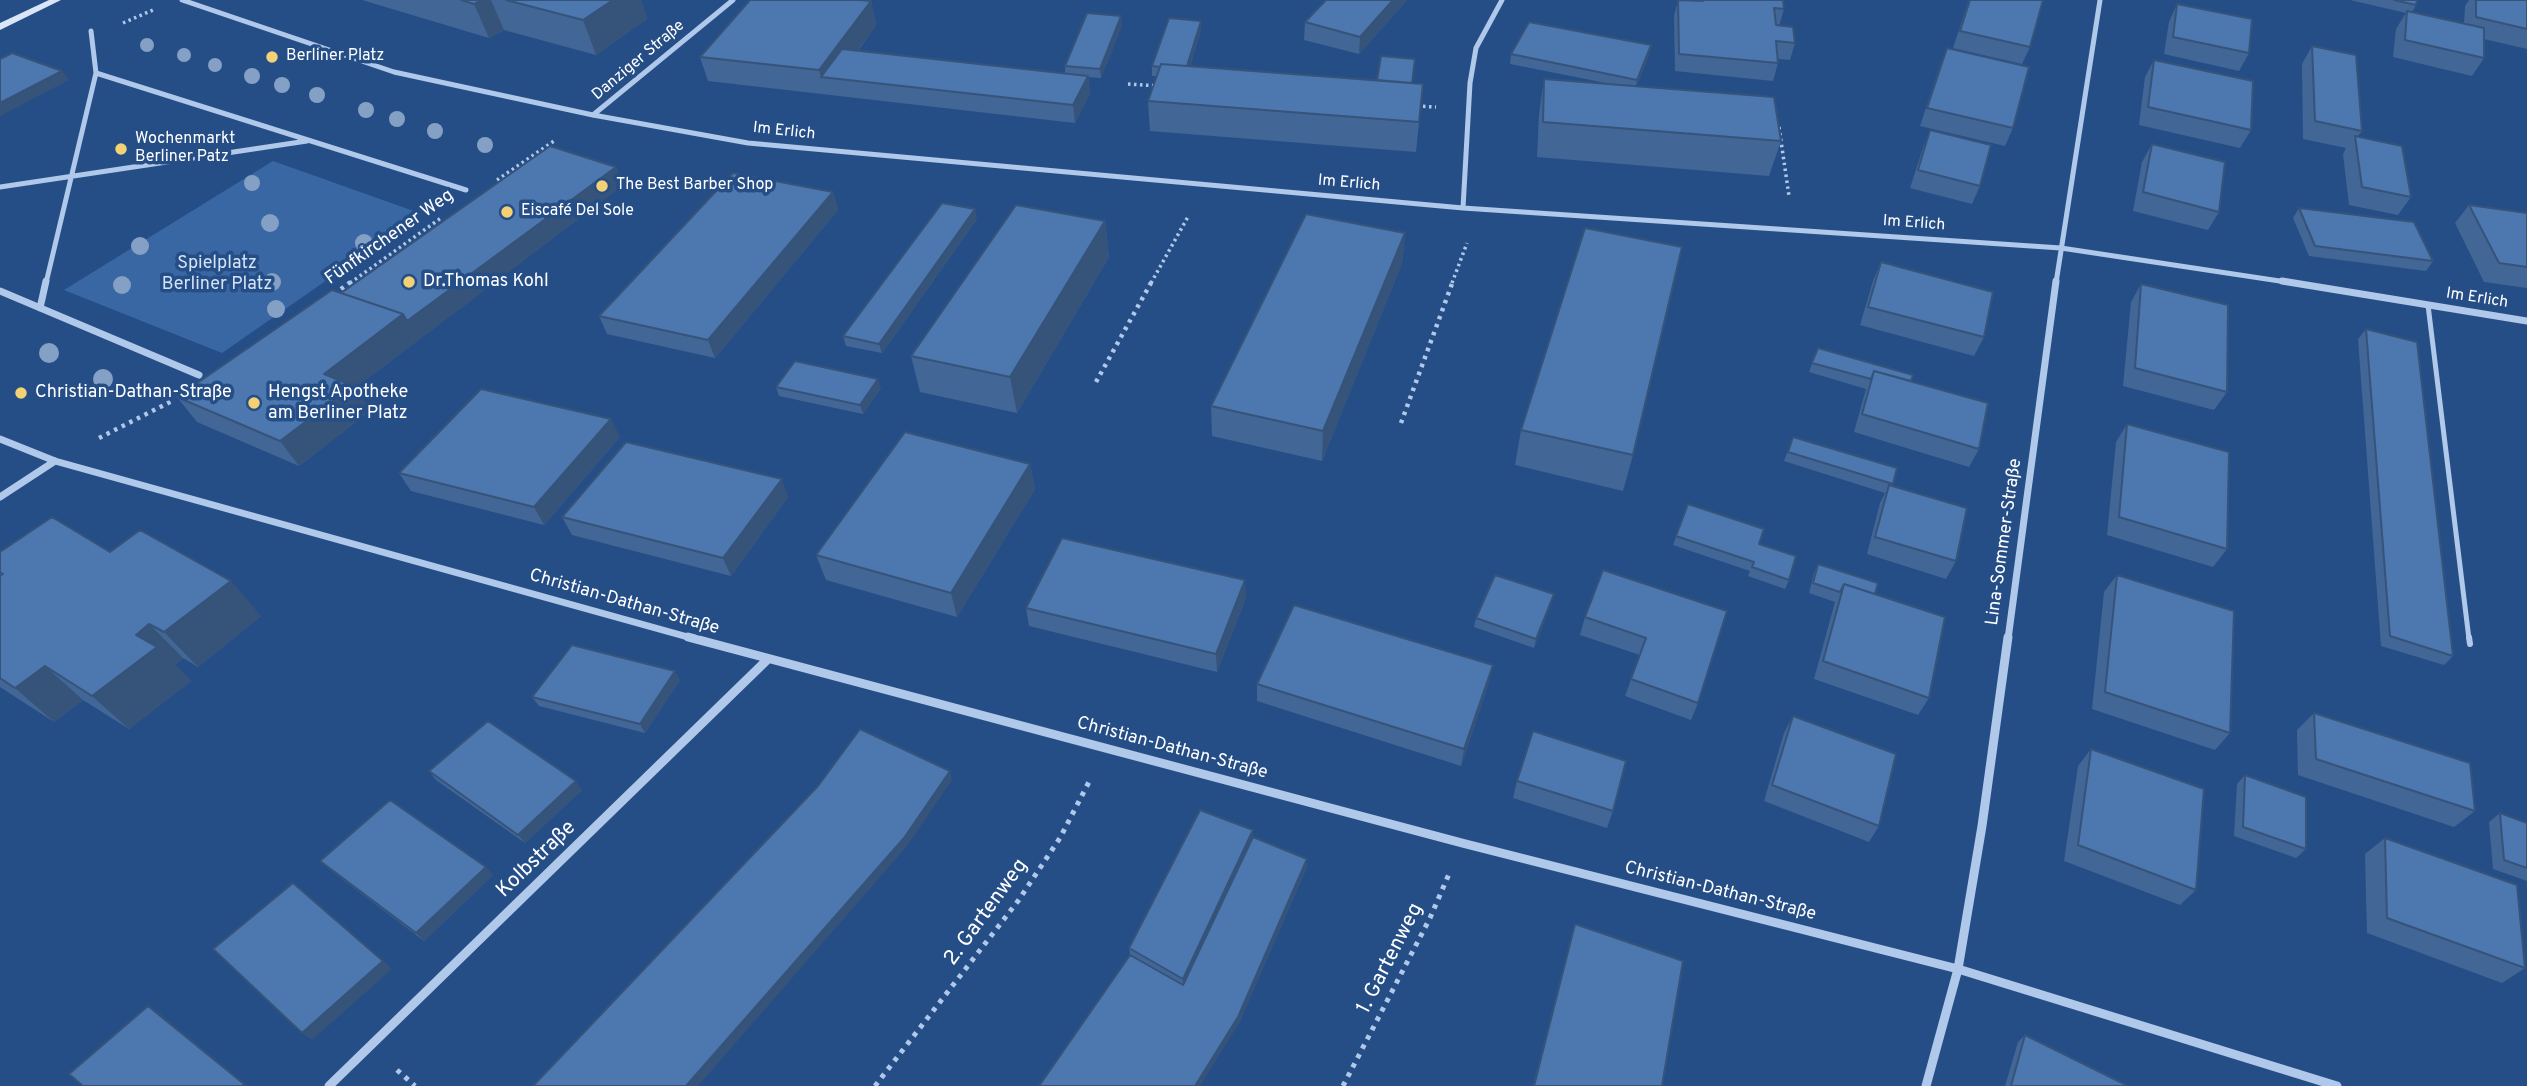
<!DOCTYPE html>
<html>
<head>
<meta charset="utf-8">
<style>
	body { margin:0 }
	canvas { display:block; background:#254e87 }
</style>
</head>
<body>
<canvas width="2527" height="1086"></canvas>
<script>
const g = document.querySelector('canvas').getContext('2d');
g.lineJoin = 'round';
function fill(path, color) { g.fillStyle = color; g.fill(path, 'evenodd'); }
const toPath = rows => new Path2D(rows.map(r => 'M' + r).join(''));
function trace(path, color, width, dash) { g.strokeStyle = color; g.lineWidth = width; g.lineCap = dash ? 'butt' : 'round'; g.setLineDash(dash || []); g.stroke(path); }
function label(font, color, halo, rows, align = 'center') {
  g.font = font + ' Overpass,sans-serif'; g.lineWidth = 7; g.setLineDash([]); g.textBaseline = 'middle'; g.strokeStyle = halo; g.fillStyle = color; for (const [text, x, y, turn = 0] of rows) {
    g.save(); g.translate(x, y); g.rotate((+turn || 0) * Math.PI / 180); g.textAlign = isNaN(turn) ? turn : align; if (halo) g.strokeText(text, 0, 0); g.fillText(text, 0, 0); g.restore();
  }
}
fill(toPath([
	[273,161,422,214,222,353,64,290]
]), '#3967a4');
trace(toPath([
	[123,23,153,10],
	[1128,84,1159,86],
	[1417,106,1436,107],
	[1773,127,1779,127,1789,196],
	[497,180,554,141],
	[350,283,441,218],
	[1151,283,1189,215],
	[1452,283,1467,243]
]), '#b0c8e9', 3.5, [2.5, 3.5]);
trace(toPath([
	[334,294,352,281],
	[1096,382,1152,281],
	[1401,423,1453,281],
	[99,438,172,401]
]), '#b0c8e9', 4.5, [3.5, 5]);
trace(toPath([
	[397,1070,415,1086],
	[875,1086,1018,901,1060,838,1091,778],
	[1343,1086,1430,918,1449,874]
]), '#b0c8e9', 5, [4.5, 6]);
trace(toPath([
	[2428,305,2469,639]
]), '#b0c8e9', 5);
trace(toPath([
	[2469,637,2470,644]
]), '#b0c8e9', 6);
trace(toPath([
	[182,0,394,72,593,115,748,143,1463,208,2061,248,2293,283],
	[91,31,96,73,466,190],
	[593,115,733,0],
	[0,187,307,141],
	[1463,208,1470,83,1476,48,1502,0],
	[46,283,96,73],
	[2056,283,2100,0]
]), '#b0c8e9', 5);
trace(toPath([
	[2282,281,2527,321],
	[0,291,199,375],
	[40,308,46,281],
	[0,439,55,461,695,639],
	[0,497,55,461],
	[2008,639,2056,281]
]), '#b0c8e9', 7);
trace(toPath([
	[688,637,1462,843,1958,969,2337,1086],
	[329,1086,768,659],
	[1926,1086,1958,969,1982,826,2008,637]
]), '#b0c8e9', 9);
fill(toPath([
	[49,0,61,0,0,30,0,23,49,0]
]), '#dae6f7');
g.fillStyle = '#85a0c5';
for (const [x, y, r] of [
	[147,45,7],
	[184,55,7],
	[215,65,7],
	[252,76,8],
	[282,85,8],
	[317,95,8],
	[366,110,8],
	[397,119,8],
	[435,131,8],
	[485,145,8],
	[252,183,8],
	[270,223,9],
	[364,243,9],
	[140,246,9],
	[272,282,9],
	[122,285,9],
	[276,309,9],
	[49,353,10],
	[103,379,10]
]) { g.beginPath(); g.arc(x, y, r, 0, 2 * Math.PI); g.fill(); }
fill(toPath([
	[362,0,641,0,647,19,596,55,504,30,489,38],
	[1407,0,1359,54,1304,40,1305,22],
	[1678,0,1783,0,1784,9,1779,26,1795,43,1790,60,1778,59,1778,63,1773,81,1675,71,1674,16],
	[1969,0,2043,0,2030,47,2022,64,1953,48],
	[2350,0,2417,0,2416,5,2412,12,2464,24,2465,6,2469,0,2527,0,2527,49,2484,39,2484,58,2472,76,2393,57,2396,29,2406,13],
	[871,1,876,25,858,51,1065,73,1065,66,1122,25,1101,78,1088,77,1090,93,1075,123,708,81,700,57],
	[2177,4,2249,53,2239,71,2164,54,2169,22],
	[1201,30,1190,66,1423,84,1416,152,1150,131,1148,101,1157,76,1152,76,1152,66],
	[2312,46,2362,131,2358,136,2411,197,2398,215,2349,205,2343,154,2346,148,2303,139,2302,64],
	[1947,48,2013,128,2005,146,1920,126,1940,66],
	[1511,54,1649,55,1636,87,1781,141,1769,176,1537,157,1539,114,1544,79,1616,85,1510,64],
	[2154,60,2251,130,2240,148,2139,125,2145,77],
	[1930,130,1980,186,1972,204,1910,188,1923,148],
	[2152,144,2219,212,2208,230,2133,211,2142,162],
	[616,167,623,185,355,388,370,411,299,466,197,422,177,397,341,293],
	[833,192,838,210,715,358,607,334,599,316],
	[2469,205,2527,213,2527,288,2484,282,2455,223],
	[2299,208,2433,261,2426,271,2309,256,2293,218],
	[977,219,882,353,846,346,843,336],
	[1105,221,1109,257,1017,413,920,392,911,356],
	[1405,233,1402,263,1322,461,1212,436,1211,406],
	[1881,262,1984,337,1974,356,1860,325,1873,281],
	[2141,284,2227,392,2214,410,2123,386,2131,302],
	[2366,329,2453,656,2444,665,2381,646,2358,339],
	[1818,348,1911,381,1979,449,1969,467,1854,432,1866,389,1809,372],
	[776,387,881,388,863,414,779,396],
	[2127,424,2227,549,2213,567,2107,535,2116,442],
	[1521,430,1633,455,1623,491,1515,465],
	[620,437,544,525,411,491,399,473],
	[1793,437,1897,468,1892,486,1956,561,1946,579,1867,554,1880,503,1885,493,1784,461],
	[1030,464,1035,489,957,617,826,580,816,555],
	[788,497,731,576,572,535,562,517],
	[1688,504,1759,544,1789,580,1785,589,1748,576,1750,571,1673,545],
	[0,552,110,552,261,616,198,667,183,658,175,665,191,681,129,729,83,700,54,722,0,687],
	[1818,564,1875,594,1929,698,1918,715,1814,679,1835,602,1809,593,1814,573],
	[1603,570,1698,703,1691,720,1625,696,1640,655,1580,635,1585,617],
	[2117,575,2230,733,2215,750,2092,709,2104,592],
	[1554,594,1551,604,1534,648,1474,627,1476,618],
	[1246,598,1217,672,1029,626,1026,608],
	[680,680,645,733,539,706,532,697],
	[1489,682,1461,766,1257,701,1257,684],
	[2314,713,2475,811,2454,827,2298,775,2297,730],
	[1793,716,1879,826,1869,842,1764,801,1784,733],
	[2091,749,2196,890,2180,905,2064,861,2078,766],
	[429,771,582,790,525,843,436,780],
	[2245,775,2306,849,2296,858,2234,836,2237,784],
	[1517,781,1613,811,1607,828,1513,798],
	[2500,813,2527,823,2527,881,2493,869,2489,822],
	[1253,830,1253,837,1307,859,1307,867,1238,1025,1130,955,1129,948],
	[2385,838,2525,968,2502,983,2367,933,2365,854],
	[320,861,493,875,424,941,329,869],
	[1575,924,1662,1086,1533,1086],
	[2025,1035,2128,1086,2005,1086,2018,1042]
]), '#426696');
fill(toPath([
	[481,0,491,0,504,30,489,38,474,4],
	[613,0,641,0,647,19,596,55,583,20],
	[1393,0,1407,0,1359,54,1360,37],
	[871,1,876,25,837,79,821,77,826,95,819,70],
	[1121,16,1122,25,1101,78,1100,69],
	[1201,21,1201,30,1186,78,1186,69],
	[1651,45,1649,55,1635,89,1637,80],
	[62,71,69,80,0,116,0,103],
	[1088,76,1090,93,1075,123,1073,105],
	[616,167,623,185,355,388,370,411,299,466,280,441,324,374,403,314],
	[833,192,838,210,715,358,708,340],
	[975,209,977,219,882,353,879,344],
	[1105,221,1109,257,1017,413,1010,377],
	[1405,233,1402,263,1322,461,1323,431],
	[878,379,881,388,863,414,860,405],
	[611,419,620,437,544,525,534,507],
	[1030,464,1035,489,957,617,951,593],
	[782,479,788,497,731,576,723,558],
	[1245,580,1246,598,1217,672,1216,654],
	[231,581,261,616,198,667,164,632],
	[1554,594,1551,604,1534,648,1536,639],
	[149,624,183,658,175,665,191,681,129,729,92,696,136,635],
	[1493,665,1489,682,1461,766,1464,749],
	[45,666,83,700,54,722,15,688],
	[675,671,680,680,645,733,640,724],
	[950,771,952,780,907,846,698,1086,686,1086],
	[576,781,582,790,525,843,518,835],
	[1253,830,1253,846,1184,993,1183,979],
	[1307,859,1307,867,1238,1025,1200,1086,1195,1086],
	[486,867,493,875,424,941,416,933],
	[383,961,392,969,312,1040,302,1033],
	[148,1006,159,1013,248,1086,242,1086]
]), '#36537a');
const building = toPath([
	[461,0,481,0,474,4,461,0],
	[506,0,613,0,583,20,506,0],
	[750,0,859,0,871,1,819,70,700,57,750,0],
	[1326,0,1393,0,1360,37,1305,22,1326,0],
	[1678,0,1703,1,1703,0,1783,0,1784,9,1774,8,1776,25,1793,27,1795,43,1776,41,1778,63,1679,54,1678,0],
	[1970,0,2043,0,2030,47,1960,31,1970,0],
	[2394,0,2417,0,2416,5,2394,0],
	[2476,0,2527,0,2527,29,2476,17,2476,0],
	[2177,4,2252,19,2249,53,2173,37,2177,4],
	[2407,11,2484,28,2484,58,2405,40,2407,11],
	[1087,13,1121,16,1100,69,1065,66,1087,13],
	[1169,18,1201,21,1187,66,1161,64,1160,67,1152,66,1169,18],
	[1529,22,1651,45,1637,80,1511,54,1529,22],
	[2312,46,2356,55,2362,131,2315,121,2312,46],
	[1947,48,2029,67,2013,128,1927,108,1947,48],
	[842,49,1088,76,1073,105,821,77,842,49],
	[12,53,62,71,0,103,0,59,12,53],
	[1381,56,1415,59,1412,83,1377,80,1381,56],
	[2154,60,2253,81,2251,130,2148,107,2154,60],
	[1161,64,1423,84,1419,122,1148,101,1161,64],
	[1544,79,1774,97,1781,141,1543,122,1544,79],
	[1930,130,1991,145,1980,186,1918,170,1930,130],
	[2355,136,2402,146,2411,197,2362,187,2355,136],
	[2152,144,2225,162,2219,212,2143,192,2152,144],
	[550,146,616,167,407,321,403,314,341,293,550,146],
	[733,173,833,192,708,340,599,316,733,173],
	[942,203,975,209,879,344,843,336,942,203],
	[1016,205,1105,221,1010,377,911,356,1016,205],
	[2469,205,2527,213,2527,267,2499,263,2469,205],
	[2299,208,2414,222,2433,261,2315,246,2299,208],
	[1306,214,1405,233,1323,431,1211,406,1306,214],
	[1585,228,1682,247,1633,455,1521,430,1585,228],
	[1881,262,1993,292,1984,337,1868,307,1881,262],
	[2141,284,2228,305,2227,392,2135,368,2141,284],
	[332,290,403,314,324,374,353,386,280,441,177,397,332,290],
	[2366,329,2417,342,2453,656,2390,636,2366,329],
	[1818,348,1913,375,1911,381,1874,371,1871,379,1812,363,1818,348],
	[795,361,878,379,860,405,776,387,795,361],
	[1874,371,1988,403,1979,449,1862,414,1874,371],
	[481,389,611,419,534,507,399,473,481,389],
	[2127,424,2229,452,2227,549,2119,517,2127,424],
	[905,432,1030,464,951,593,816,555,905,432],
	[1793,437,1897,468,1893,484,1788,452,1793,437],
	[626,442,782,479,723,558,562,517,626,442],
	[1889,485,1967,508,1956,561,1875,537,1889,485],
	[1688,504,1764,529,1759,544,1796,556,1789,580,1752,567,1754,562,1676,536,1688,504],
	[52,517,110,552,140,530,231,581,164,632,149,624,136,635,157,647,92,696,45,666,15,688,0,678,0,576,3,574,0,572,0,552,52,517],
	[1062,538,1245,580,1216,654,1026,608,1062,538],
	[1818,564,1878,583,1875,594,1844,584,1840,592,1813,583,1818,564],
	[1603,570,1727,611,1698,703,1631,679,1646,638,1585,617,1603,570],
	[1495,575,1554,594,1536,639,1476,618,1495,575],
	[2117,575,2234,611,2230,733,2105,692,2117,575],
	[1844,584,1945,617,1929,698,1823,661,1844,584],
	[1294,605,1493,665,1464,749,1257,684,1294,605],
	[572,645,675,671,640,724,532,697,572,645],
	[2314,713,2470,763,2475,811,2316,759,2314,713],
	[1793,716,1896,754,1879,826,1772,785,1793,716],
	[488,721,576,781,518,835,429,771,488,721],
	[860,729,950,771,904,838,686,1086,533,1086,818,786,860,729],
	[1533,731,1626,761,1613,811,1517,781,1533,731],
	[2091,749,2204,789,2196,890,2078,845,2091,749],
	[2245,775,2306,797,2306,849,2243,827,2245,775],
	[390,800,486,867,416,933,320,861,390,800],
	[1200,810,1253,830,1183,979,1129,948,1200,810],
	[2500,813,2527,823,2527,868,2504,860,2500,813],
	[1253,837,1307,859,1238,1017,1195,1086,1039,1086,1130,955,1183,985,1253,837],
	[2385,838,2517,885,2525,968,2387,918,2385,838],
	[293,883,383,961,302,1033,213,949,293,883],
	[1575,924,1683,961,1662,1086,1534,1086,1575,924],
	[148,1006,244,1084,242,1086,83,1086,69,1074,148,1006],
	[2025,1035,2128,1086,2011,1086,2025,1035]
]);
fill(building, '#4d77af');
trace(building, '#36537a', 2);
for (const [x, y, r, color] of [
	[272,57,7,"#f3d174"],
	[121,149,7,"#f3d174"],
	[602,186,7,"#f3d174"],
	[507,212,7,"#f3d174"],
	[409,282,7,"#f3d174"],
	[21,393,7,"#f3d174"],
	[254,403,7,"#f3d174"]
]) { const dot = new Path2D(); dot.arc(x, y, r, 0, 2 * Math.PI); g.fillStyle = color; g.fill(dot); trace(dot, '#254e87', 2.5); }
label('16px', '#fff', '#254e87', [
	["Berliner Platz",286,57],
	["Wochenmarkt",135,140],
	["Berliner Patz",135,158],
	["The Best Barber Shop",616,186],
	["Eiscafé Del Sole",521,212]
], 'left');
label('16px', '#fff', '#254e87', [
	["Danziger Straße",639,61,-40],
	["Im Erlich",784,132,6],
	["Im Erlich",1349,184,5],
	["Im Erlich",1914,224,4],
	["Im Erlich",2477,299,9]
]);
label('18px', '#fff', '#254e87', [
	["Fünfkirchener Weg",390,238,-35],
	["Lina-Sommer-Straße",2005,542,-82],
	["Christian-Dathan-Straße",624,603,16],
	["Christian-Dathan-Straße",1172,749,15],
	["Christian-Dathan-Straße",1720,892,14]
]);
label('18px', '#d4e3f7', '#254e87', [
	["Spielplatz",217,264],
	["Berliner Platz",217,285]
]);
label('18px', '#fff', '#254e87', [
	["Dr.Thomas Kohl",423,282],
	["Christian-Dathan-Straße",35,393],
	["Hengst Apotheke",268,393],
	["am Berliner Platz",268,414]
], 'left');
label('21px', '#fff', '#254e87', [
	["Kolbstraße",537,860,-44],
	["2. Gartenweg",987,913,-54],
	["1. Gartenweg",1391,959,-63]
]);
</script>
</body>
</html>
